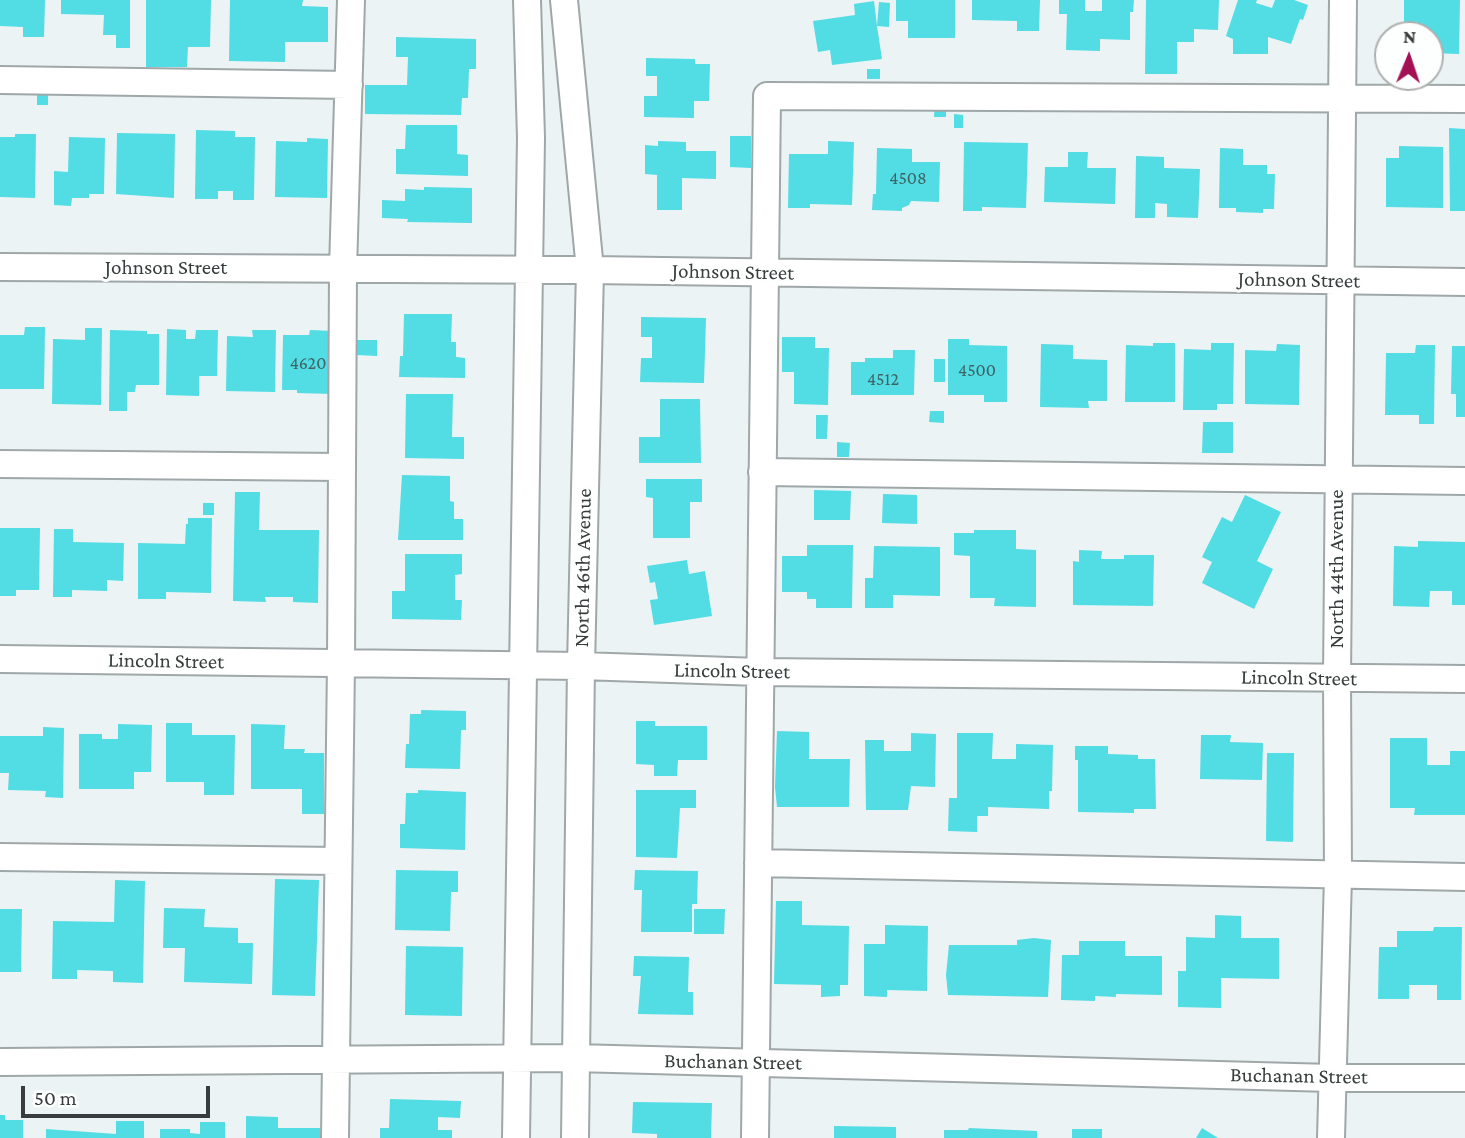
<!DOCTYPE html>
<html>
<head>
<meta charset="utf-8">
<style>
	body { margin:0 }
	#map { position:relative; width:1465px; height:1138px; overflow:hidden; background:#ebf3f4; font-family:"Crimson Pro",serif }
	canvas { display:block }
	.north { position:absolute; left:1374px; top:21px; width:70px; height:70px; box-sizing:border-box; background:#fdffff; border:2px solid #afb1b1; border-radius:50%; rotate:2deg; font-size:19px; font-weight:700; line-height:28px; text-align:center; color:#393c3c }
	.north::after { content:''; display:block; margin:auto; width:24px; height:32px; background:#a31154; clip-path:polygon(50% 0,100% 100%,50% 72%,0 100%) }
	.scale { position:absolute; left:21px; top:1086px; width:189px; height:32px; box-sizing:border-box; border:4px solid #393c3c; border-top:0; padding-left:9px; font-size:21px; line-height:24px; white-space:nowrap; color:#393c3c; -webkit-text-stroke:5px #fdffff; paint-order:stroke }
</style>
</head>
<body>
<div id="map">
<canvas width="1465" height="1138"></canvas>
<div class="north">N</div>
<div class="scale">50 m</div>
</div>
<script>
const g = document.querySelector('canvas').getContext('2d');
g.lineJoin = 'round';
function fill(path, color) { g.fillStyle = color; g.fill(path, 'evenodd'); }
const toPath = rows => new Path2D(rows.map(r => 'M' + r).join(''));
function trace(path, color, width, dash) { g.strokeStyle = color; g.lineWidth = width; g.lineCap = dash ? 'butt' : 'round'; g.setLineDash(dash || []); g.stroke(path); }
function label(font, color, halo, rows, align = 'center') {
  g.font = font + ' "Crimson Pro",serif'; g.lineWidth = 6; g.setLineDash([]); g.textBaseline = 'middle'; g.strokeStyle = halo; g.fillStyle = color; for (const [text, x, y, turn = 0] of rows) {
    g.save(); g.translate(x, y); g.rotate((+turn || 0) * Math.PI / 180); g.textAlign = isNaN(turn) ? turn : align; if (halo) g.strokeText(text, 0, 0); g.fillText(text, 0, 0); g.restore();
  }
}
fill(toPath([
	[0,0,45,0,44,37,23,37,23,27,0,26],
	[61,0,130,0,130,48,116,48,116,35,103,35,104,15,61,14],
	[146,0,211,0,210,47,188,47,187,67,146,67],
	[230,0,303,0,302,6,328,7,328,42,285,42,285,62,229,61],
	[896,0,955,0,955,38,908,38,908,21,896,21],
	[972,0,1040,0,1039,31,1017,31,1017,21,972,20],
	[1059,0,1085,0,1085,11,1102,11,1102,0,1134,0,1133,12,1130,12,1130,40,1100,39,1100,51,1066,50,1067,14,1059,14],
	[1146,0,1219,0,1218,30,1194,29,1194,42,1177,42,1177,74,1145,74],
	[1238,0,1257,0,1256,3,1272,8,1275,0,1294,0,1308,5,1303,20,1300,19,1291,44,1268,37,1268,54,1233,54,1233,39,1226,36],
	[1404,0,1460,0,1459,54,1430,53,1430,35,1404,35],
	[874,1,877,26,879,2,890,3,889,27,877,26,882,59,832,65,830,50,818,52,813,21,855,15,854,4],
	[396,37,476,39,476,69,469,69,468,98,462,98,461,115,365,114,365,85,407,85,408,57,396,57],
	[646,58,695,59,695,64,710,64,709,101,694,101,694,118,644,117,644,96,657,96,657,76,646,76],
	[867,69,880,69,880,79,867,79],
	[37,92,48,92,48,105,37,105],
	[935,102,946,102,946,117,934,117],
	[954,114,963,115,963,128,954,128],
	[406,125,457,125,457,154,468,155,468,176,396,174,396,149,405,149],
	[1449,128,1465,129,1465,211,1450,211],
	[196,130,235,131,235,137,255,137,254,200,233,200,233,191,218,191,218,199,195,199],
	[117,133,175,134,174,198,116,194],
	[15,134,36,134,35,198,0,197,0,137,15,137],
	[730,136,751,136,751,168,730,167],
	[69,137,105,138,104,194,89,194,89,198,72,198,71,206,54,205,54,171,68,172],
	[307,138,328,139,327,198,275,197,276,141,307,142],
	[658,141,686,142,686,151,716,151,716,179,682,178,682,210,657,210,657,175,645,174,645,145,658,146],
	[828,141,854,142,852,205,810,204,810,208,788,208,789,154,828,154],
	[964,142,1028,143,1026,208,982,207,982,211,963,211],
	[1399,146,1443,147,1443,208,1386,207,1386,158,1399,158],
	[877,148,912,149,912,162,940,162,939,202,911,201,909,205,902,208,902,211,872,210,873,194,876,194],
	[1220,148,1243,149,1243,165,1267,165,1267,174,1275,174,1274,209,1263,209,1263,213,1236,212,1236,208,1219,208],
	[1068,152,1088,152,1087,168,1116,168,1115,204,1044,202,1045,167,1068,167],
	[1136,156,1164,157,1164,168,1200,169,1198,218,1167,217,1167,204,1155,203,1155,218,1135,218],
	[424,187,472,188,472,223,407,222,408,219,382,218,382,200,405,201,405,189,424,190],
	[404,314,452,314,451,342,456,342,456,357,465,358,465,378,399,377,400,356,403,356],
	[641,317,706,318,704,383,640,382,641,358,652,358,652,337,641,337],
	[25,327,45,327,44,389,0,389,0,335,24,335],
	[85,328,102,328,101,405,52,404,53,339,85,340],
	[167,329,186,330,186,339,195,339,196,330,218,330,217,376,199,376,199,396,166,395],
	[110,330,147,331,147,334,159,334,159,385,136,385,135,392,127,392,127,411,109,411],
	[252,330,276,330,275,392,226,391,227,336,253,337],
	[310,330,334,331,333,394,297,393,297,390,282,390,283,335,309,335],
	[782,337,815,337,815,348,829,348,828,405,794,404,794,372,782,372],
	[948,339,969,339,969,345,1007,346,1007,402,984,402,984,395,948,395],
	[357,340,377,340,377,356,357,355],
	[1153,343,1175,343,1175,402,1125,402,1126,345,1153,346],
	[1211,343,1234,343,1233,404,1217,404,1217,410,1183,410,1184,349,1211,350],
	[1041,344,1073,345,1073,359,1107,360,1107,401,1088,401,1089,408,1040,407],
	[1277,344,1300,345,1299,405,1245,404,1245,350,1276,351],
	[1416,345,1435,345,1434,424,1419,424,1419,415,1385,415,1386,353,1415,353],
	[1452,346,1465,346,1465,417,1456,417,1456,394,1451,394],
	[893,350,915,350,914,395,851,395,851,362,865,362,865,358,893,358],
	[934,359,945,359,945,382,934,382],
	[406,394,453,394,452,437,464,437,464,459,405,458],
	[660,399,700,399,701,463,639,463,639,437,660,437],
	[930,411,944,411,944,423,929,422],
	[816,415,828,415,827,439,816,439],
	[1203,422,1233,422,1233,453,1202,453],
	[837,442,850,443,849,457,837,457],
	[402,475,450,476,450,501,454,502,454,519,463,519,463,540,398,540],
	[646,479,702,479,702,502,690,502,690,538,653,538,653,498,646,497],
	[814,490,851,491,850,520,814,520],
	[235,492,260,492,259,530,319,530,318,603,293,602,293,597,265,597,266,602,233,601],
	[883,494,917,495,917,524,882,523],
	[1245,495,1281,512,1257,561,1273,569,1254,609,1202,583,1212,562,1202,557,1222,517,1232,522],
	[203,503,214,503,214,515,203,515],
	[188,518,212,518,211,593,166,592,166,599,138,599,138,543,185,544,186,524,188,524],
	[0,528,40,528,39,590,16,590,16,596,0,596],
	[54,529,73,529,73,542,124,543,123,581,107,580,107,591,72,590,72,597,53,597],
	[974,530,1016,530,1016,549,1036,550,1036,607,994,606,995,598,970,598,970,556,954,555,954,533,974,533],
	[1418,541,1465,542,1465,605,1452,605,1452,591,1430,591,1429,607,1393,606,1394,546,1418,547],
	[807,545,853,545,852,608,816,608,816,599,807,599,807,592,782,592,782,556,807,556],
	[874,546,940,547,940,596,893,595,893,608,865,608,865,578,873,578],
	[1079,550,1102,551,1101,559,1124,559,1124,555,1154,555,1153,606,1073,605,1073,561,1079,562],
	[405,554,462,554,462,574,455,575,455,600,462,600,461,620,392,619,392,591,405,591],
	[687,560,689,574,705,571,712,616,654,625,650,600,658,599,655,582,650,583,647,566],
	[421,710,466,711,466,730,461,730,460,769,405,768,406,744,409,744,410,714,421,714],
	[636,721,655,721,655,726,707,726,707,760,678,760,677,776,654,776,654,765,636,764],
	[166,723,192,723,192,735,235,735,234,795,204,795,204,782,166,782],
	[118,724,152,725,151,772,134,772,134,789,79,789,79,734,102,734,102,739,118,739],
	[251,724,285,725,284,749,305,749,304,753,324,753,324,814,302,814,302,789,251,789],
	[43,727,64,728,63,798,45,797,46,791,8,790,9,773,0,773,0,736,43,736],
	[777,731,809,732,809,759,850,759,849,807,777,807,775,787],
	[911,733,936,734,935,787,911,786,908,810,866,810,865,740,884,740,884,751,911,751],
	[957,733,993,733,992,759,1016,759,1016,744,1053,745,1052,791,1049,791,1049,809,988,807,988,816,977,816,977,832,948,831,949,798,957,798],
	[1201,735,1231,735,1230,742,1263,743,1262,780,1200,779],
	[1390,738,1427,738,1427,765,1450,765,1450,751,1465,751,1465,815,1414,815,1415,808,1390,808],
	[1075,746,1108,746,1108,754,1138,755,1138,759,1155,759,1156,809,1134,809,1134,813,1078,812,1078,760,1075,760],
	[1267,753,1294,753,1293,842,1266,841],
	[418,790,466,792,465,850,400,848,400,824,405,824,406,793,418,793],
	[636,790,696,790,696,808,680,808,677,858,636,857],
	[396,870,458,871,458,892,451,892,450,931,395,930],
	[635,870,698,871,697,904,692,904,692,932,641,932,642,890,634,890],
	[275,879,319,880,315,996,272,995],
	[115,880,145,881,143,983,113,982,113,971,77,970,77,979,52,979,53,921,114,922],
	[776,901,802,901,802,925,849,926,848,985,840,985,840,996,821,997,821,985,774,984],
	[164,908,205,909,204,927,238,928,238,943,253,943,252,984,184,982,185,948,163,948],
	[0,909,22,909,21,972,0,972],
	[694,909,725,909,724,934,694,934],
	[1215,915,1241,916,1241,938,1279,938,1279,979,1221,978,1221,1008,1178,1007,1178,971,1186,971,1186,937,1215,938],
	[885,925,928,926,927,991,887,990,887,997,864,996,864,944,885,944],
	[1434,927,1462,927,1461,1000,1437,1000,1437,985,1409,985,1409,999,1378,999,1379,947,1397,947,1397,931,1433,931],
	[1034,938,1051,940,1048,997,948,995,946,975,949,945,1017,945,1017,940],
	[1079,941,1125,941,1125,956,1162,956,1162,995,1116,994,1116,997,1095,996,1095,1001,1061,1000,1062,955,1079,955],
	[406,946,463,947,462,1016,405,1015],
	[634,956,689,957,688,992,693,992,693,1015,638,1014,641,976,633,976],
	[390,1099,461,1101,460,1118,438,1117,438,1130,452,1130,452,1138,380,1138,380,1128,389,1128],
	[633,1102,712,1103,711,1138,657,1138,657,1134,632,1133],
	[0,1115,5,1115,5,1120,23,1120,23,1138,0,1138],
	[246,1116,278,1117,278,1128,320,1128,320,1138,246,1138],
	[116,1121,144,1121,144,1138,46,1138,46,1129,116,1134],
	[200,1122,225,1122,225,1138,160,1138,160,1129,190,1129,190,1133,200,1134],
	[834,1126,896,1127,896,1138,834,1138],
	[969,1128,1037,1131,1037,1138,944,1138,944,1130,968,1130],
	[1202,1128,1218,1138,1196,1138],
	[1072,1129,1102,1129,1102,1138,1072,1138]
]), '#52dce4');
const minor = toPath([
	[564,0,590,270,581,666,575,1138],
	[0,80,349,85],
	[0,267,590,270,1465,282],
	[0,464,342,467],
	[762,472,1465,481],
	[0,659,581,666,760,672,1465,679],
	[0,857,338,861],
	[758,863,1465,877],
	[0,1062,575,1058,1332,1078,1465,1078],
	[335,1138,341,663,343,269,351,0],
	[516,1138,531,138,527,0],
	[755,1138,767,96,1465,99],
	[1331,1138,1338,876,1337,679,1343,0]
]);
trace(minor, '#a0a7a8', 30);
trace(minor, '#fff', 26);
label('18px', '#3f6466', null, [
	["4508",908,178],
	["4620",308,363],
	["4500",977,370],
	["4512",883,379]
]);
label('21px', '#393c3c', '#fdffff', [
	["Johnson Street",166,268],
	["Johnson Street",733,272,1],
	["Johnson Street",1299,280,1],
	["North 46th Avenue",583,568,-89],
	["North 44th Avenue",1337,569,-90],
	["Lincoln Street",166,661,1],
	["Lincoln Street",732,671,1],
	["Lincoln Street",1299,678,1],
	["Buchanan Street",733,1062,1],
	["Buchanan Street",1299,1076,1]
]);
</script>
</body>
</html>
